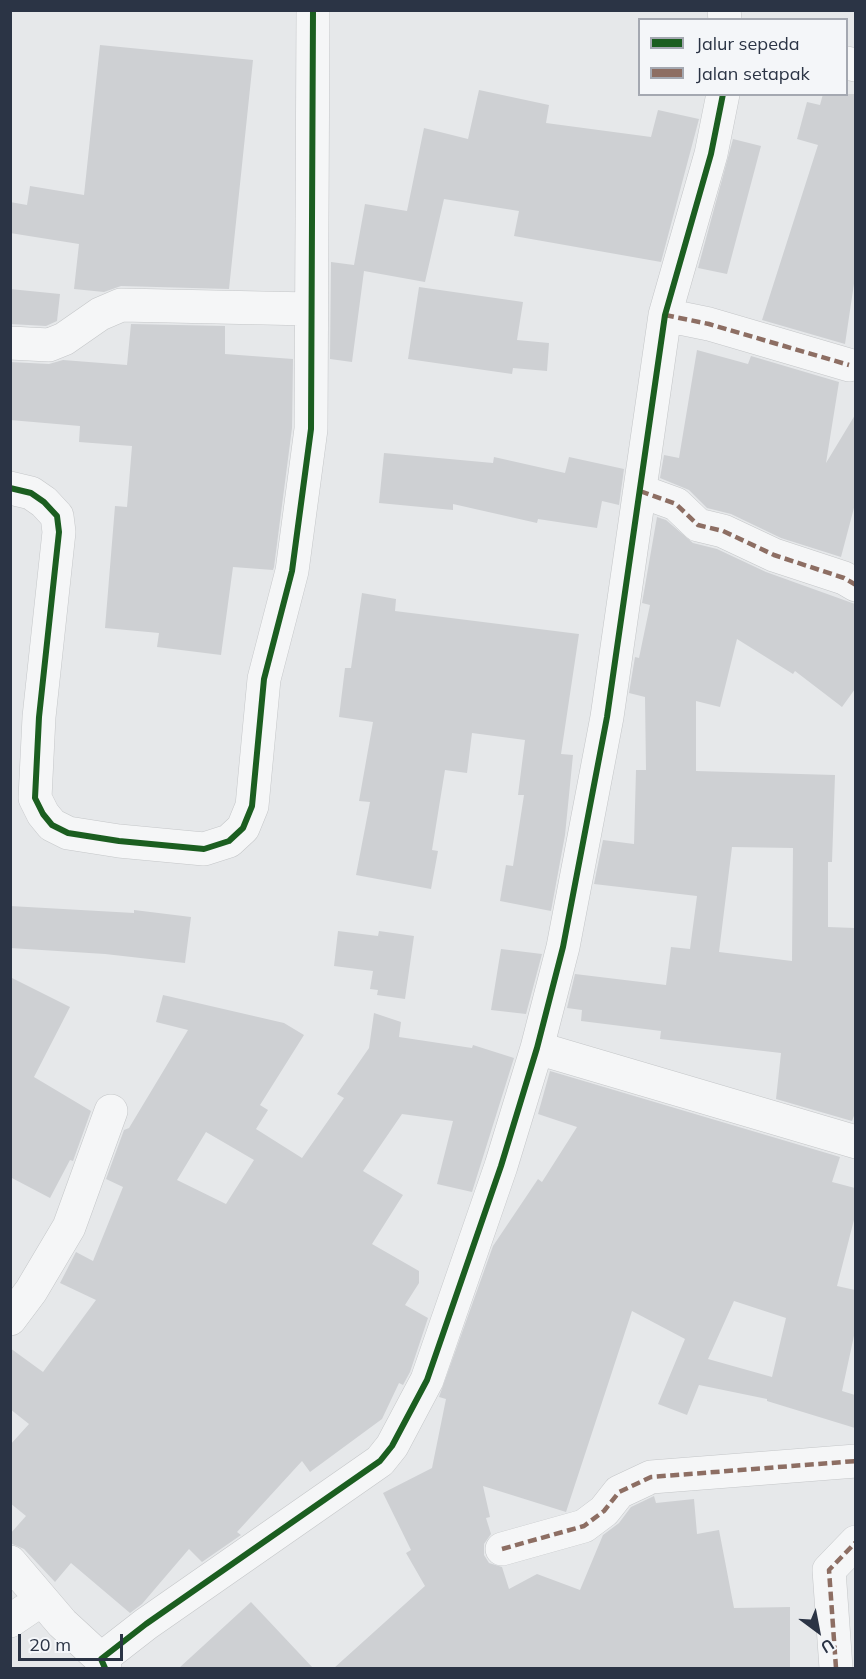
<!DOCTYPE html>
<html>
<head>
<meta charset="utf-8">
<style>
	body { margin:0 }
	#map { position:relative; width:866px; height:1679px; overflow:hidden; background:#e6e8ea; font-family:Mulish,sans-serif }
	canvas { display:block }
	.frame { position:absolute; inset:0; border:12px solid #2b3445; pointer-events:none }
	.legend { position:absolute; left:638px; top:18px; width:210px; height:78px; box-sizing:border-box; background:#f4f6f9; border:2px solid #a4a8b1; margin:0; padding:8px 10px; list-style:none; font-size:18px; color:#2b3445 }
	.legend li { display:flex; align-items:center; gap:12px; height:30px }
	.legend b { width:30px; border:2px solid #a4a8b1 }
	.north { position:absolute; left:788px; top:1601px; width:60px; height:60px; -webkit-text-stroke:4px #f4f6f9; paint-order:stroke; rotate:148deg; font-size:16px; font-weight:700; line-height:24px; text-align:center; color:#2b3445 }
	.north::after { content:''; display:block; margin:auto; width:21px; height:27px; background:#2b3445; clip-path:polygon(50% 0,100% 100%,50% 72%,0 100%) }
	.scale { position:absolute; left:18px; top:1634px; width:105px; height:27px; box-sizing:border-box; border:3px solid #2b3445; border-top:0; padding-left:8px; font-size:18px; line-height:21px; white-space:nowrap; color:#2b3445; -webkit-text-stroke:4px #f4f6f9; paint-order:stroke }
</style>
</head>
<body>
<div id="map">
<canvas width="866" height="1679"></canvas>
<div class="frame"></div>
<ul class="legend">
<li><b style="height:8px;background:#1b5e20"></b>Jalur sepeda</li>
<li><b style="height:8px;background:#8d6e63"></b>Jalan setapak</li>
</ul>
<div class="north">U</div>
<div class="scale">20 m</div>
</div>
<script>
const g = document.querySelector('canvas').getContext('2d');
g.lineJoin = 'round';
function fill(path, color) { g.fillStyle = color; g.fill(path, 'evenodd'); }
const toPath = rows => new Path2D(rows.map(r => 'M' + r).join(''));
function trace(path, color, width, dash) { g.strokeStyle = color; g.lineWidth = width; g.lineCap = dash ? 'butt' : 'round'; g.setLineDash(dash || []); g.stroke(path); }
fill(toPath([
	[100,45,253,60,229,289,121,286,104,292,74,289,79,244,10,233,10,202,27,205,30,186,84,195],
	[479,90,549,105,546,123,651,137,658,110,699,119,661,262,514,236,519,211,444,199,425,282,364,271,352,362,330,359,331,262,354,265,365,204,407,211,424,128,468,139],
	[823,94,855,94,855,277,845,344,762,320,818,145,797,139,807,102,820,105],
	[733,139,761,146,727,274,698,268],
	[419,287,523,302,517,340,549,343,547,371,513,368,512,374,408,359],
	[10,289,60,294,57,321,46,326,10,324],
	[131,324,225,326,225,354,293,359,292,428,274,567,273,570,233,567,221,655,157,647,159,633,105,628,115,506,127,507,132,446,79,442,80,426,10,420,10,362,49,364,63,360,127,365],
	[697,350,748,364,751,356,839,382,826,463,855,415,855,504,841,557,781,538,731,514,707,508,689,490,660,478,664,455,679,458],
	[384,453,493,463,494,457,565,473,569,457,624,469,619,505,602,501,597,528,538,519,537,523,453,504,453,510,379,503],
	[657,517,666,520,693,543,717,549,766,572,855,604,855,689,842,707,795,671,793,674,737,639,720,707,696,701,696,771,835,775,832,862,828,862,828,927,855,928,855,1113,852,1121,776,1099,781,1053,660,1039,661,1031,581,1021,582,1010,567,1008,575,974,666,985,671,947,690,949,697,896,594,884,603,840,634,844,636,770,646,770,645,697,629,693,635,657,639,658,650,605,642,603],
	[732,847,793,848,792,961,719,952],
	[362,593,396,599,395,611,579,634,561,754,573,755,565,835,551,911,500,901,506,865,513,866,524,795,518,795,525,740,472,733,467,773,445,770,432,850,438,851,431,889,356,875,370,802,359,801,373,722,339,717,345,668,351,668],
	[10,906,134,913,134,910,191,917,185,963,105,954,10,948],
	[338,931,378,936,379,931,414,936,405,999,377,995,378,990,370,989,373,971,334,966],
	[501,949,542,954,526,1014,491,1010],
	[10,977,70,1007,34,1077,91,1111,73,1161,70,1160,50,1198,10,1177],
	[163,995,284,1023,304,1035,260,1105,268,1110,256,1129,302,1158,344,1098,337,1094,369,1048,374,1013,401,1022,399,1037,472,1048,473,1045,514,1058,472,1192,437,1184,453,1121,402,1114,363,1171,403,1195,372,1244,419,1271,419,1283,405,1305,428,1318,410,1372,403,1385,399,1383,382,1419,310,1472,302,1461,237,1532,241,1535,202,1562,189,1549,142,1604,130,1613,71,1563,55,1582,24,1549,10,1543,10,1534,26,1516,10,1503,10,1445,29,1424,10,1409,10,1348,43,1372,96,1300,60,1283,76,1252,93,1261,123,1187,106,1179,124,1130,129,1128,188,1030,156,1022],
	[206,1132,254,1160,226,1204,177,1180],
	[550,1071,840,1157,832,1182,855,1188,855,1216,837,1286,855,1290,855,1331,842,1391,855,1395,855,1428,767,1401,767,1399,699,1385,687,1415,658,1404,685,1339,632,1311,566,1512,483,1486,490,1517,486,1518,491,1534,484,1544,484,1555,489,1563,502,1567,509,1589,537,1574,580,1590,603,1535,619,1523,631,1507,654,1496,656,1503,694,1499,697,1534,719,1530,734,1608,790,1607,790,1668,334,1668,425,1586,406,1553,411,1550,383,1493,432,1468,446,1399,439,1397,493,1246,538,1179,542,1182,577,1127,538,1114],
	[734,1301,786,1318,772,1377,708,1359],
	[251,1602,313,1668,179,1668]
]), '#ced0d3');
const minor = toPath([
	[724,10,725,20],
	[846,63,856,65],
	[665,315,709,324,849,365],
	[10,343,49,345,64,339,100,314,121,305,311,309],
	[10,488,31,493,44,502,57,516,59,532,39,717,35,798,43,814,52,825,68,833,119,841,204,849,229,841,243,828,252,806,264,679,292,571,311,429,313,10],
	[640,491,676,504,698,525,723,531,774,555,844,578,856,585],
	[537,1048,856,1142],
	[10,1319,31,1291,69,1227,111,1111],
	[502,1549,584,1526,604,1511,619,1492,651,1477,856,1461],
	[10,1562,62,1623,101,1659],
	[10,1621,41,1600],
	[105,1668,101,1659,146,1624,380,1461,392,1446,427,1380,501,1166,537,1048,563,947,607,717,665,315,711,154,723,94],
	[836,1668,829,1570,856,1542]
]);
trace(minor, '#c4c6c8', 34);
trace(minor, '#f5f6f7', 33);
trace(toPath([
	[665,315,709,324,849,365],
	[640,491,676,504,698,525,723,531,774,555,844,578,856,585],
	[502,1549,584,1526,604,1511,619,1492,651,1477,856,1461],
	[836,1668,829,1570,856,1542]
]), '#8d6e63', 4.5, [9, 4.5]);
trace(toPath([
	[10,488,31,493,44,502,57,516,59,532,39,717,35,798,43,814,52,825,68,833,119,841,204,849,229,841,243,828,252,806,264,679,292,571,311,429,313,10],
	[105,1668,101,1659,146,1624,380,1461,392,1446,427,1380,501,1166,537,1048,563,947,607,717,665,315,711,154,723,94]
]), '#1b5e20', 6);
</script>
</body>
</html>
